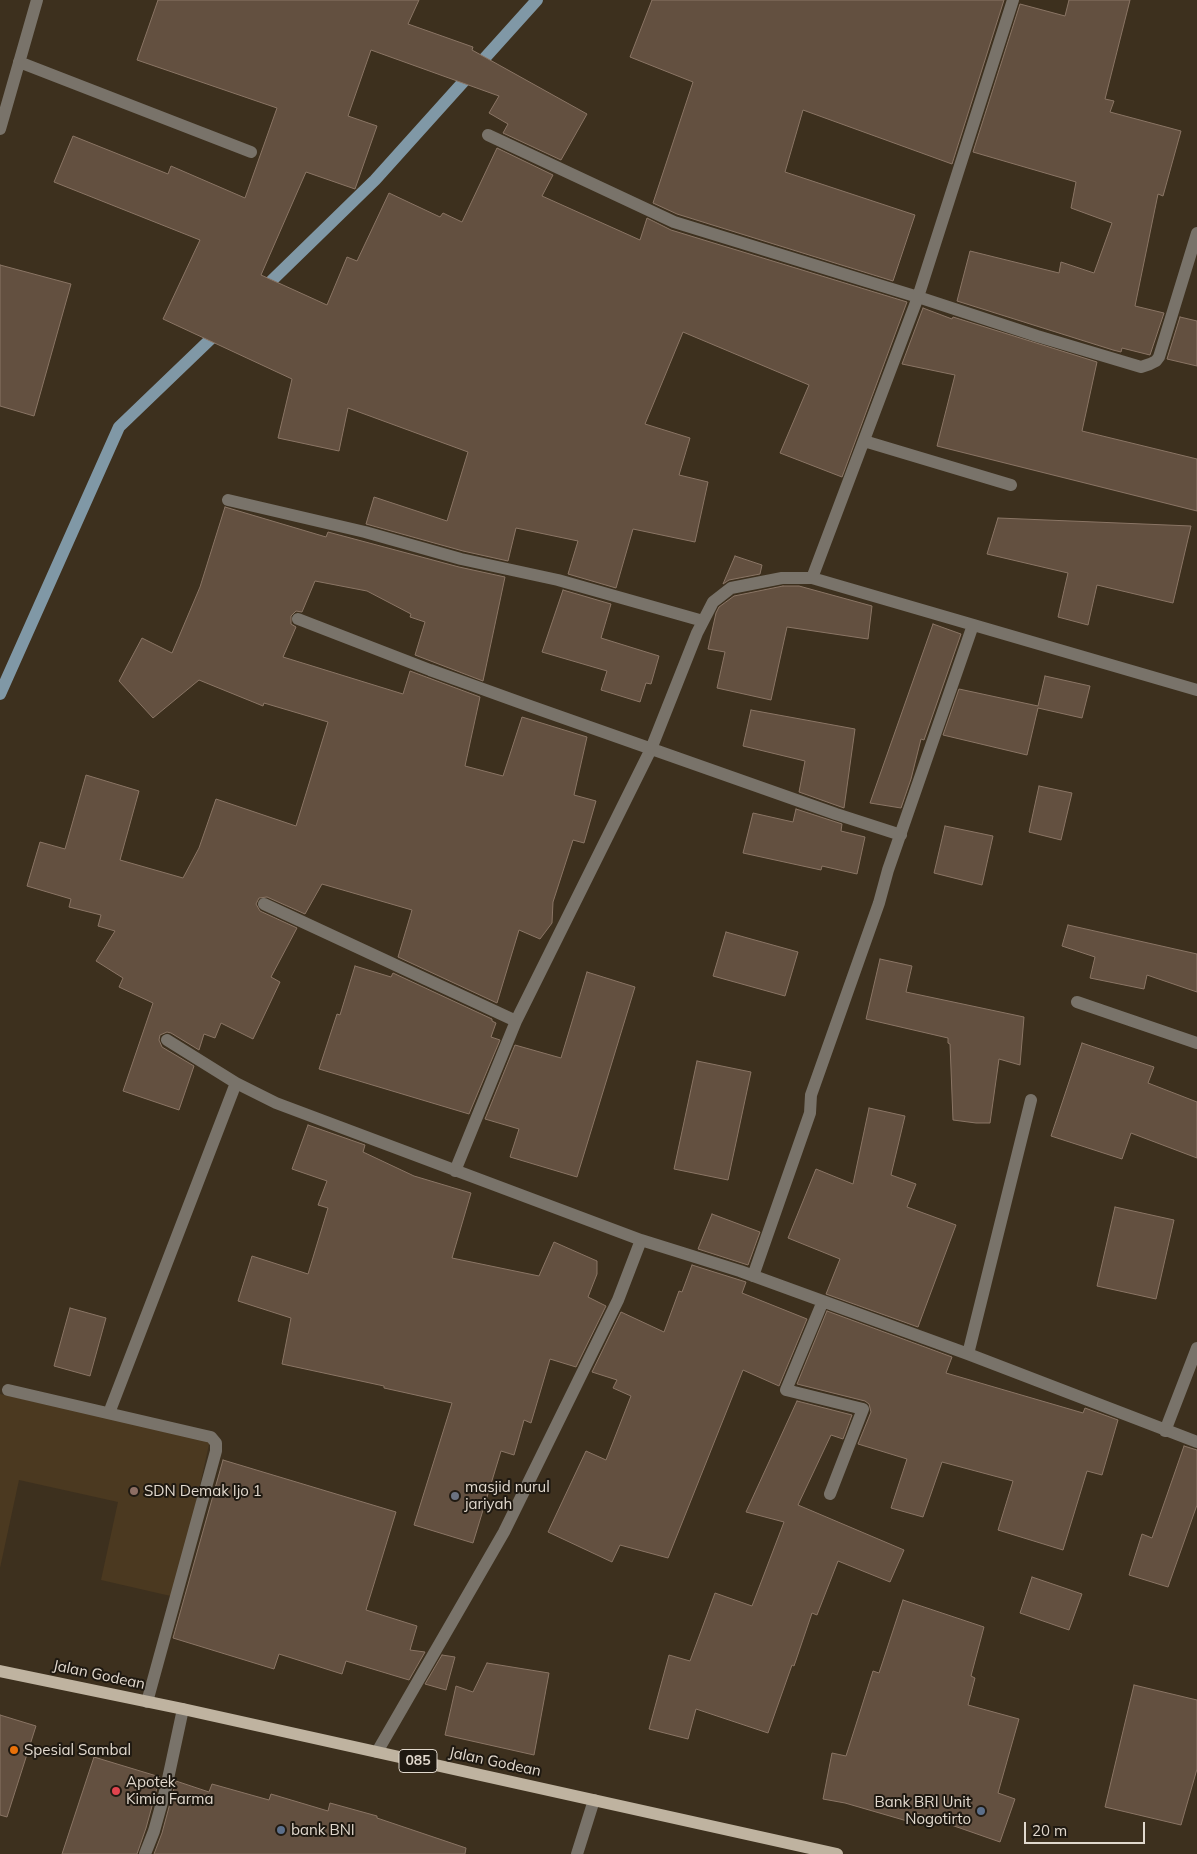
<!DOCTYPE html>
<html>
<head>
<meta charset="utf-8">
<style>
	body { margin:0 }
	#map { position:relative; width:1197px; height:1854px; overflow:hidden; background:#3d301e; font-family:Mulish,sans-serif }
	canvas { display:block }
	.scale { position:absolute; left:1024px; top:1822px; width:121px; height:22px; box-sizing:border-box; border:2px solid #e1d8cd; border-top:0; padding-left:6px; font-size:15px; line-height:18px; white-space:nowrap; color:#e1d8cd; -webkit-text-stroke:4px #1f1911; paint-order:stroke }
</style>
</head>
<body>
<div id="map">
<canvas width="1197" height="1854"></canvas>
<div class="scale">20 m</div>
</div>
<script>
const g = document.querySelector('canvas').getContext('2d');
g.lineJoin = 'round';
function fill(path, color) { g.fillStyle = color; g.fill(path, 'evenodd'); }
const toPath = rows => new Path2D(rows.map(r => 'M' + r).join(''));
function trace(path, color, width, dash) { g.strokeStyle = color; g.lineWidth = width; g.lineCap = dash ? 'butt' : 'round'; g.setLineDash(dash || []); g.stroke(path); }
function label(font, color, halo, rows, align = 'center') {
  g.font = font + ' Mulish,sans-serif'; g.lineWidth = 4; g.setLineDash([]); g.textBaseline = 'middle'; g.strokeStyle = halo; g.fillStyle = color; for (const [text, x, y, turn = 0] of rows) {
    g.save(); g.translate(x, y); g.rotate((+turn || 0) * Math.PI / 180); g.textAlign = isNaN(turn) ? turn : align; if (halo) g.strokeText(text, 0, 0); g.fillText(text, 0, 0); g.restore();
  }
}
fill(toPath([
	[0,1394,210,1440,175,1597,101,1580,118,1502,19,1480,0,1568]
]), '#4b3920');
trace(toPath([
	[260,292,375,180,537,0],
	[0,694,119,427,220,330]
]), '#8098a6', 12);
const building = toPath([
	[158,0,419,0,408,24,473,47,472,50,587,114,561,160,503,133,508,124,489,113,499,96,371,50,348,116,377,126,355,189,306,172,261,275,327,305,347,257,357,261,389,193,440,217,443,213,462,222,497,148,553,175,542,196,640,240,647,218,671,230,907,302,842,477,780,453,809,385,683,332,645,424,690,438,679,475,708,482,695,542,633,529,616,588,568,574,578,541,516,528,508,561,463,551,366,524,374,497,447,521,468,452,348,408,339,451,278,438,292,379,163,319,200,240,54,182,73,136,168,174,171,166,245,198,277,108,137,60,158,0],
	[652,0,1004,0,952,164,803,110,785,172,915,215,893,281,677,214,653,203,693,82,630,57,652,0],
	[1069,0,1130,0,1105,99,1114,101,1110,112,1181,131,1163,196,1158,194,1135,306,1164,313,1150,355,1122,348,1121,352,1113,350,957,301,970,251,1059,273,1061,262,1094,273,1112,223,1071,208,1076,182,973,152,1020,4,1065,16,1069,0],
	[0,265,71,284,34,416,0,406,0,265],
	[923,308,952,319,953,317,1097,362,1082,431,1197,459,1197,511,937,446,955,375,902,364,923,308],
	[1180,317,1197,321,1197,366,1167,359,1180,317],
	[225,507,326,537,328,532,459,567,505,577,483,681,415,655,425,622,410,617,411,614,367,591,315,581,302,612,296,611,291,616,291,624,296,627,283,657,403,694,410,671,480,697,465,766,503,776,522,717,587,737,574,795,596,801,584,843,573,840,553,902,552,923,540,939,519,930,497,1003,398,957,412,910,322,884,305,914,267,897,259,898,256,904,260,911,297,928,271,977,280,982,253,1039,221,1023,215,1038,204,1034,199,1050,171,1033,167,1032,160,1035,159,1040,162,1047,194,1066,179,1110,123,1091,153,1003,119,987,123,978,96,961,115,931,98,926,101,915,69,907,71,899,27,886,40,842,65,849,86,775,139,791,120,860,183,878,199,848,216,799,296,826,328,722,264,703,263,706,199,680,153,718,119,681,142,638,172,653,200,587,225,507],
	[998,518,1191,526,1173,603,1097,585,1088,625,1058,617,1068,573,987,554,998,518],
	[735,556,762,565,760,574,729,580,723,584,735,556],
	[783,586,799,586,872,606,868,639,787,627,771,700,717,688,725,652,708,649,716,613,719,607,734,596,783,586],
	[563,590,611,604,601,638,659,656,651,684,646,683,640,702,601,690,607,671,542,652,563,590],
	[933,624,961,634,924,740,921,739,911,779,901,808,870,803,933,624],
	[1045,676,1090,686,1082,718,1038,708,1027,755,943,735,959,689,1038,706,1045,676],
	[751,710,855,729,844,808,799,792,805,761,743,746,751,710],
	[1039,786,1072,793,1061,840,1029,832,1039,786],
	[796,809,842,824,841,831,865,837,857,874,822,866,821,870,743,853,753,813,793,822,796,809],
	[945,826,993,836,982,885,934,873,945,826],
	[1068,925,1197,954,1197,992,1147,975,1144,989,1090,978,1095,957,1062,946,1068,925],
	[726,932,798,952,785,996,713,976,726,932],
	[880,959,912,966,906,992,1024,1017,1020,1065,999,1059,990,1123,976,1123,953,1120,950,1044,948,1043,948,1038,866,1019,880,959],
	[355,966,391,977,393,973,492,1019,492,1021,496,1023,491,1037,500,1040,469,1114,319,1069,337,1014,340,1015,355,966],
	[587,972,635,987,577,1177,510,1157,519,1129,485,1119,515,1045,561,1058,587,972],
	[1082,1043,1154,1067,1148,1083,1197,1102,1197,1158,1131,1133,1122,1159,1051,1136,1082,1043],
	[697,1061,751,1072,728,1180,674,1169,697,1061],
	[869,1108,905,1116,891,1175,916,1184,907,1207,956,1225,918,1327,826,1294,840,1259,788,1238,816,1169,853,1184,869,1108],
	[308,1125,365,1145,363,1152,414,1176,471,1193,452,1258,539,1276,554,1242,597,1261,597,1274,588,1297,606,1306,576,1367,550,1359,531,1423,524,1420,514,1455,501,1451,473,1543,414,1525,452,1403,384,1388,384,1386,282,1364,291,1318,238,1301,252,1256,308,1274,328,1208,318,1205,327,1181,292,1169,308,1125],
	[1115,1207,1174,1220,1156,1299,1097,1286,1115,1207],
	[712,1214,760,1232,748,1265,698,1249,712,1214],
	[692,1265,746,1282,742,1293,807,1319,779,1386,743,1370,668,1558,620,1545,612,1562,548,1532,586,1451,606,1460,631,1396,613,1388,617,1380,592,1372,621,1312,664,1332,679,1291,682,1292,692,1265],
	[70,1308,106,1318,90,1376,54,1366,70,1308],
	[827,1311,952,1357,946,1373,1083,1413,1085,1408,1118,1420,1102,1475,1087,1471,1063,1550,998,1530,1013,1481,942,1462,923,1517,891,1508,907,1459,858,1444,871,1412,869,1404,865,1401,797,1384,827,1311],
	[797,1401,852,1415,843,1439,831,1435,798,1505,904,1550,890,1582,838,1561,817,1615,812,1613,794,1666,792,1665,768,1733,696,1709,688,1739,649,1729,669,1655,690,1661,715,1593,752,1606,784,1522,746,1512,797,1401],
	[1184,1446,1197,1450,1197,1505,1168,1587,1129,1575,1142,1534,1152,1538,1184,1446],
	[223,1460,396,1512,366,1610,417,1626,410,1650,425,1652,409,1680,346,1661,342,1674,279,1654,274,1669,173,1638,223,1460],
	[1032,1577,1082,1594,1069,1630,1020,1613,1032,1577],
	[903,1600,984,1627,971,1676,975,1678,968,1705,1019,1719,998,1793,1015,1799,1000,1842,917,1813,914,1823,845,1803,823,1799,832,1753,846,1756,873,1671,879,1673,903,1600],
	[442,1655,455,1657,446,1690,425,1684,442,1655],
	[487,1663,549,1673,534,1755,445,1735,456,1686,473,1692,487,1663],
	[1134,1685,1197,1700,1197,1769,1181,1825,1105,1807,1134,1685],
	[0,1715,36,1726,7,1817,0,1815,0,1715],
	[94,1757,160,1777,146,1828,137,1854,62,1854,94,1757],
	[176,1781,209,1792,212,1784,269,1800,271,1794,328,1811,330,1803,377,1816,377,1818,466,1848,465,1854,154,1854,162,1833,176,1781]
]);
fill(building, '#635040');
trace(building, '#8a7565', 1);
trace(toPath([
	[19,62,251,152],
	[0,129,37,0],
	[488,135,674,222,918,297,1037,336,1141,367,1150,364,1156,361,1159,357,1197,233],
	[864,441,1011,485],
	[228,500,365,532,461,559,558,580,703,621],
	[812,578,1197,690],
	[298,619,430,670,527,705,836,814,901,835],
	[264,904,516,1021],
	[1077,1002,1197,1043],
	[167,1040,236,1083,276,1103,641,1240,740,1271,968,1354,1197,1442],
	[455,1171,516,1021,651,749,697,633,713,602,731,588,782,578,812,578,918,297,1013,0],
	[753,1276,810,1113,811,1095,879,903,888,870,973,625],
	[823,1301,786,1390,863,1409,830,1494],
	[968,1354,1031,1100],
	[8,1390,202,1435,211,1437,216,1443,216,1451,147,1702],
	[109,1413,236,1083],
	[1165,1431,1197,1348],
	[377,1752,504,1532,618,1300,641,1240],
	[145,1854,154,1831,166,1788,183,1709],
	[577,1854,594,1800]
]), '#79736a', 12);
trace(toPath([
	[0,1671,183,1709,837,1854]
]), '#bfb3a0', 12);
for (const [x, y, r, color] of [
	[134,1491,5,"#8d6e63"],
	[455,1496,5,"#6b7280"],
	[14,1750,5,"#e8710a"],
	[116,1791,5,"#e0444e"],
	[981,1811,5,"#5c6f8a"],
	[281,1830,5,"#5c6f8a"]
]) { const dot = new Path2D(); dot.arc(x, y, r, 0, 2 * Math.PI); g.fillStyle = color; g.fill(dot); trace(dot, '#1f1911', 2); }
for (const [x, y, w] of [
	[418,1761,38]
]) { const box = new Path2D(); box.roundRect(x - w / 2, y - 11.5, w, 23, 4); g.fillStyle = '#1f1911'; g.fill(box); trace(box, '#e1d8cd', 1); }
label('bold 14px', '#e1d8cd', null, [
	["085",418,1761]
]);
label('15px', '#e1d8cd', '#1f1911', [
	["masjid nurul",465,1487],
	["jariyah",465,1504],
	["SDN Demak Ijo 1",144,1491],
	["Spesial Sambal",24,1750],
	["Apotek",126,1782],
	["Kimia Farma",126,1799],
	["Bank BRI Unit",971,1802,"right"],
	["Nogotirto",971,1819,"right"],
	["bank BNI",291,1830]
], 'left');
label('15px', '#e1d8cd', '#1f1911', [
	["Jalan Godean",99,1675,12],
	["Jalan Godean",495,1762,12]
]);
</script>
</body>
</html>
